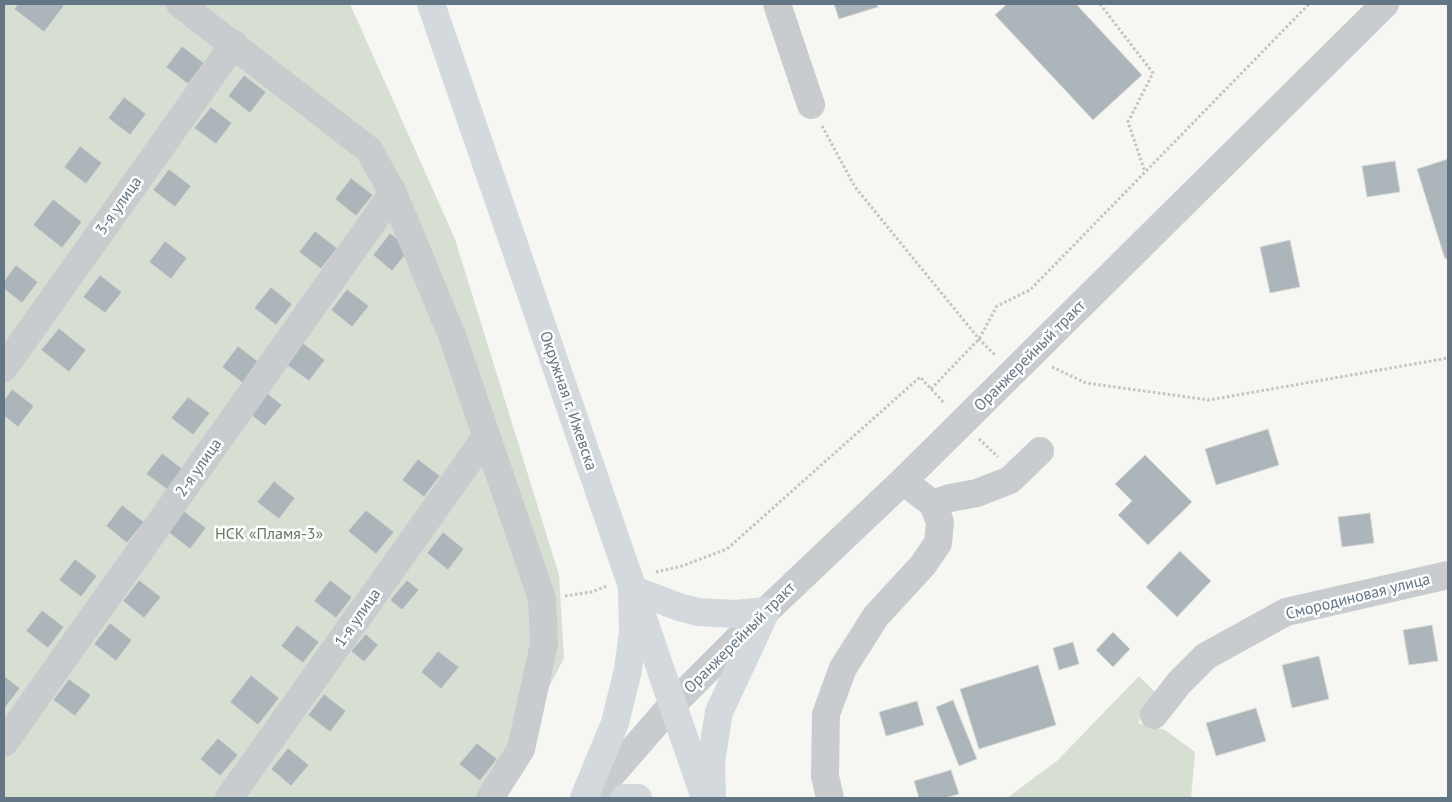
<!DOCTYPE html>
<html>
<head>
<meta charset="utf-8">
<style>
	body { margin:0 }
	#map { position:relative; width:1452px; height:802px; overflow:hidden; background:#f6f7f3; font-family:"PT Sans",sans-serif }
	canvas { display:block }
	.frame { position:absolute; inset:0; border:5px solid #637686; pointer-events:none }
</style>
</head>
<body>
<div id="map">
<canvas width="1452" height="802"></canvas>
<div class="frame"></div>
</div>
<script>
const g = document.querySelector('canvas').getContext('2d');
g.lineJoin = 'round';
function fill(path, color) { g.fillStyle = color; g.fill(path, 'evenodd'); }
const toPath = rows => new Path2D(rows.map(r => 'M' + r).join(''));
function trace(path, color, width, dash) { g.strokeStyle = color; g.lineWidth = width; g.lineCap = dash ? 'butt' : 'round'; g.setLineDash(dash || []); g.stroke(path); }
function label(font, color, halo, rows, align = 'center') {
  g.font = font + ' "PT Sans",sans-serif'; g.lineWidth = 5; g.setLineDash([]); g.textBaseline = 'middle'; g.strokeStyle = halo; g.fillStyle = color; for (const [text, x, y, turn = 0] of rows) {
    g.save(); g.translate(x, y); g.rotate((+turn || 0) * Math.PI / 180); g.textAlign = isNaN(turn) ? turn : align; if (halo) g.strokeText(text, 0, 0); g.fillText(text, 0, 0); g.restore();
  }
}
fill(toPath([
	[4,4,350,4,455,239,559,575,564,658,492,798,4,798],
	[1139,676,1155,692,1138,723,1165,730,1195,752,1191,798,1007,798,1058,760]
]), '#d7dfd3');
const building = toPath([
	[18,4,61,4,64,6,44,32,14,9,18,4],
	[834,4,877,4,878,7,839,19,834,4],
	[1007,4,1076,4,1142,75,1093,120,995,15,1007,4],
	[182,46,204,63,188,84,166,67,182,46],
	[244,75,266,92,250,113,228,96,244,75],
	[124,97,146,114,130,135,108,118,124,97],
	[211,107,232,123,216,144,194,128,211,107],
	[80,146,102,163,86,184,64,167,80,146],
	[1448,159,1448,258,1445,259,1417,169,1448,159],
	[1395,161,1400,192,1367,197,1362,166,1395,161],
	[169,169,191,186,175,207,153,190,169,169],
	[351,178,373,195,356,216,335,199,351,178],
	[53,199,82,222,62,248,33,225,53,199],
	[315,231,337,248,321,269,299,252,315,231],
	[390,233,410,249,392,271,373,255,390,233],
	[1290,240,1300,287,1270,293,1260,247,1290,240],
	[165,241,187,258,171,279,149,262,165,241],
	[16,265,38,282,22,303,4,289,4,281,16,265],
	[100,275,122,292,105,313,83,297,100,275],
	[271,287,292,304,276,325,254,308,271,287],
	[347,289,369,306,352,327,331,310,347,289],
	[59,328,86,350,69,372,41,350,59,328],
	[303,343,325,360,309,381,287,365,303,343],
	[238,346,260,363,244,384,222,367,238,346],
	[12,389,34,406,18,427,4,416,4,400,12,389],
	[267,393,282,405,265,426,250,414,267,393],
	[188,397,210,413,193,435,171,418,188,397],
	[1268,429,1279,465,1216,485,1205,449,1268,429],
	[162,453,184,470,168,490,146,474,162,453],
	[1145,455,1192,502,1148,545,1118,515,1132,501,1115,484,1145,455],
	[418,459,440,476,424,497,402,480,418,459],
	[274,481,295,498,279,519,257,502,274,481],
	[122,505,144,522,127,543,106,526,122,505],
	[366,510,394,532,376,554,348,531,366,510],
	[184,511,206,528,190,549,168,532,184,511],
	[1370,513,1374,543,1342,547,1338,517,1370,513],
	[443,532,464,549,448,570,427,553,443,532],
	[1180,551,1211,581,1177,617,1146,587,1180,551],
	[75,559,97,576,81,597,59,580,75,559],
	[139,580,161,597,144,618,123,601,139,580],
	[330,580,352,597,336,618,314,601,330,580],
	[407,580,419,590,402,610,390,600,407,580],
	[42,610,64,627,48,648,26,631,42,610],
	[110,623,132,640,116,661,94,644,110,623],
	[297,625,319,642,303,663,281,646,297,625],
	[1432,625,1438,661,1409,665,1403,630,1432,625],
	[1113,632,1130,649,1113,667,1096,650,1113,632],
	[366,634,378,645,364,662,351,651,366,634],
	[1073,642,1079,664,1059,670,1053,648,1073,642],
	[438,651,459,667,441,689,421,672,438,651],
	[1319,656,1329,699,1292,708,1282,665,1319,656],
	[1038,665,1056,725,979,749,960,689,1038,665],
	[251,675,279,698,258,725,230,702,251,675],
	[4,676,20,688,4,709,4,676],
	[69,679,91,695,75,716,53,700,69,679],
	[324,694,346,711,330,732,308,715,324,694],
	[953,700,977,759,959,766,936,707,953,700],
	[917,701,924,725,886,736,879,712,917,701],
	[1256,708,1266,741,1216,756,1206,723,1256,708],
	[218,738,238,755,220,776,200,759,218,738],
	[477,743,497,759,480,781,459,764,477,743],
	[288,748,309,765,291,786,271,769,288,748],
	[951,770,959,794,945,798,919,798,914,781,951,770]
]);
fill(building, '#acb5ba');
trace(building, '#d8d8d5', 1);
trace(toPath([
	[1100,4,1153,73,1128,122,1145,172],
	[822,126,855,187,979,339,995,355],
	[1052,367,1086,383,1209,400,1448,358],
	[931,389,979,339,997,306,1030,290,1309,4],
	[979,439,998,457],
	[656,572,682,566,727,549,920,377,945,404],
	[565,596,591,592,607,586]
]), '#c2c3c5', 3, [2.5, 2.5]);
trace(toPath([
	[180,4,369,150,393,193,453,338,542,599,544,644,521,749,490,798],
	[777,4,811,105],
	[4,368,234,44],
	[933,504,950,498,977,493,1010,480,1040,451],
	[1154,715,1179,683,1206,656,1286,612,1448,575],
	[4,743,393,193],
	[229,798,486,437],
	[591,798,672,705,766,611,903,481,1385,4],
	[830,798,825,776,826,714,843,668,876,616,923,565,938,543,940,522,933,504,903,481]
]), '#c9cccf', 28);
trace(toPath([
	[431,4,705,798],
	[712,796,711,762,719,712,766,611],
	[584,798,615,723,628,670,633,632,632,589,679,607,698,612,735,614,766,611],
	[625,798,638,798]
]), '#d4d9dd', 28);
label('16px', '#637686', '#fff', [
	["3-я улица",119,206,-55],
	["Оранжерейный тракт",1030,356,-45],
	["Окружная г. Ижевска",568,401,71],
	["2-я улица",199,468,-55],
	["Смородиновая улица",1358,597,-14],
	["1-я улица",358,618,-55],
	["Оранжерейный тракт",740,638,-45]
]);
label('16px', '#63785e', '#fff', [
	["НСК «Пламя-3»",269,534]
]);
</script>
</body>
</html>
